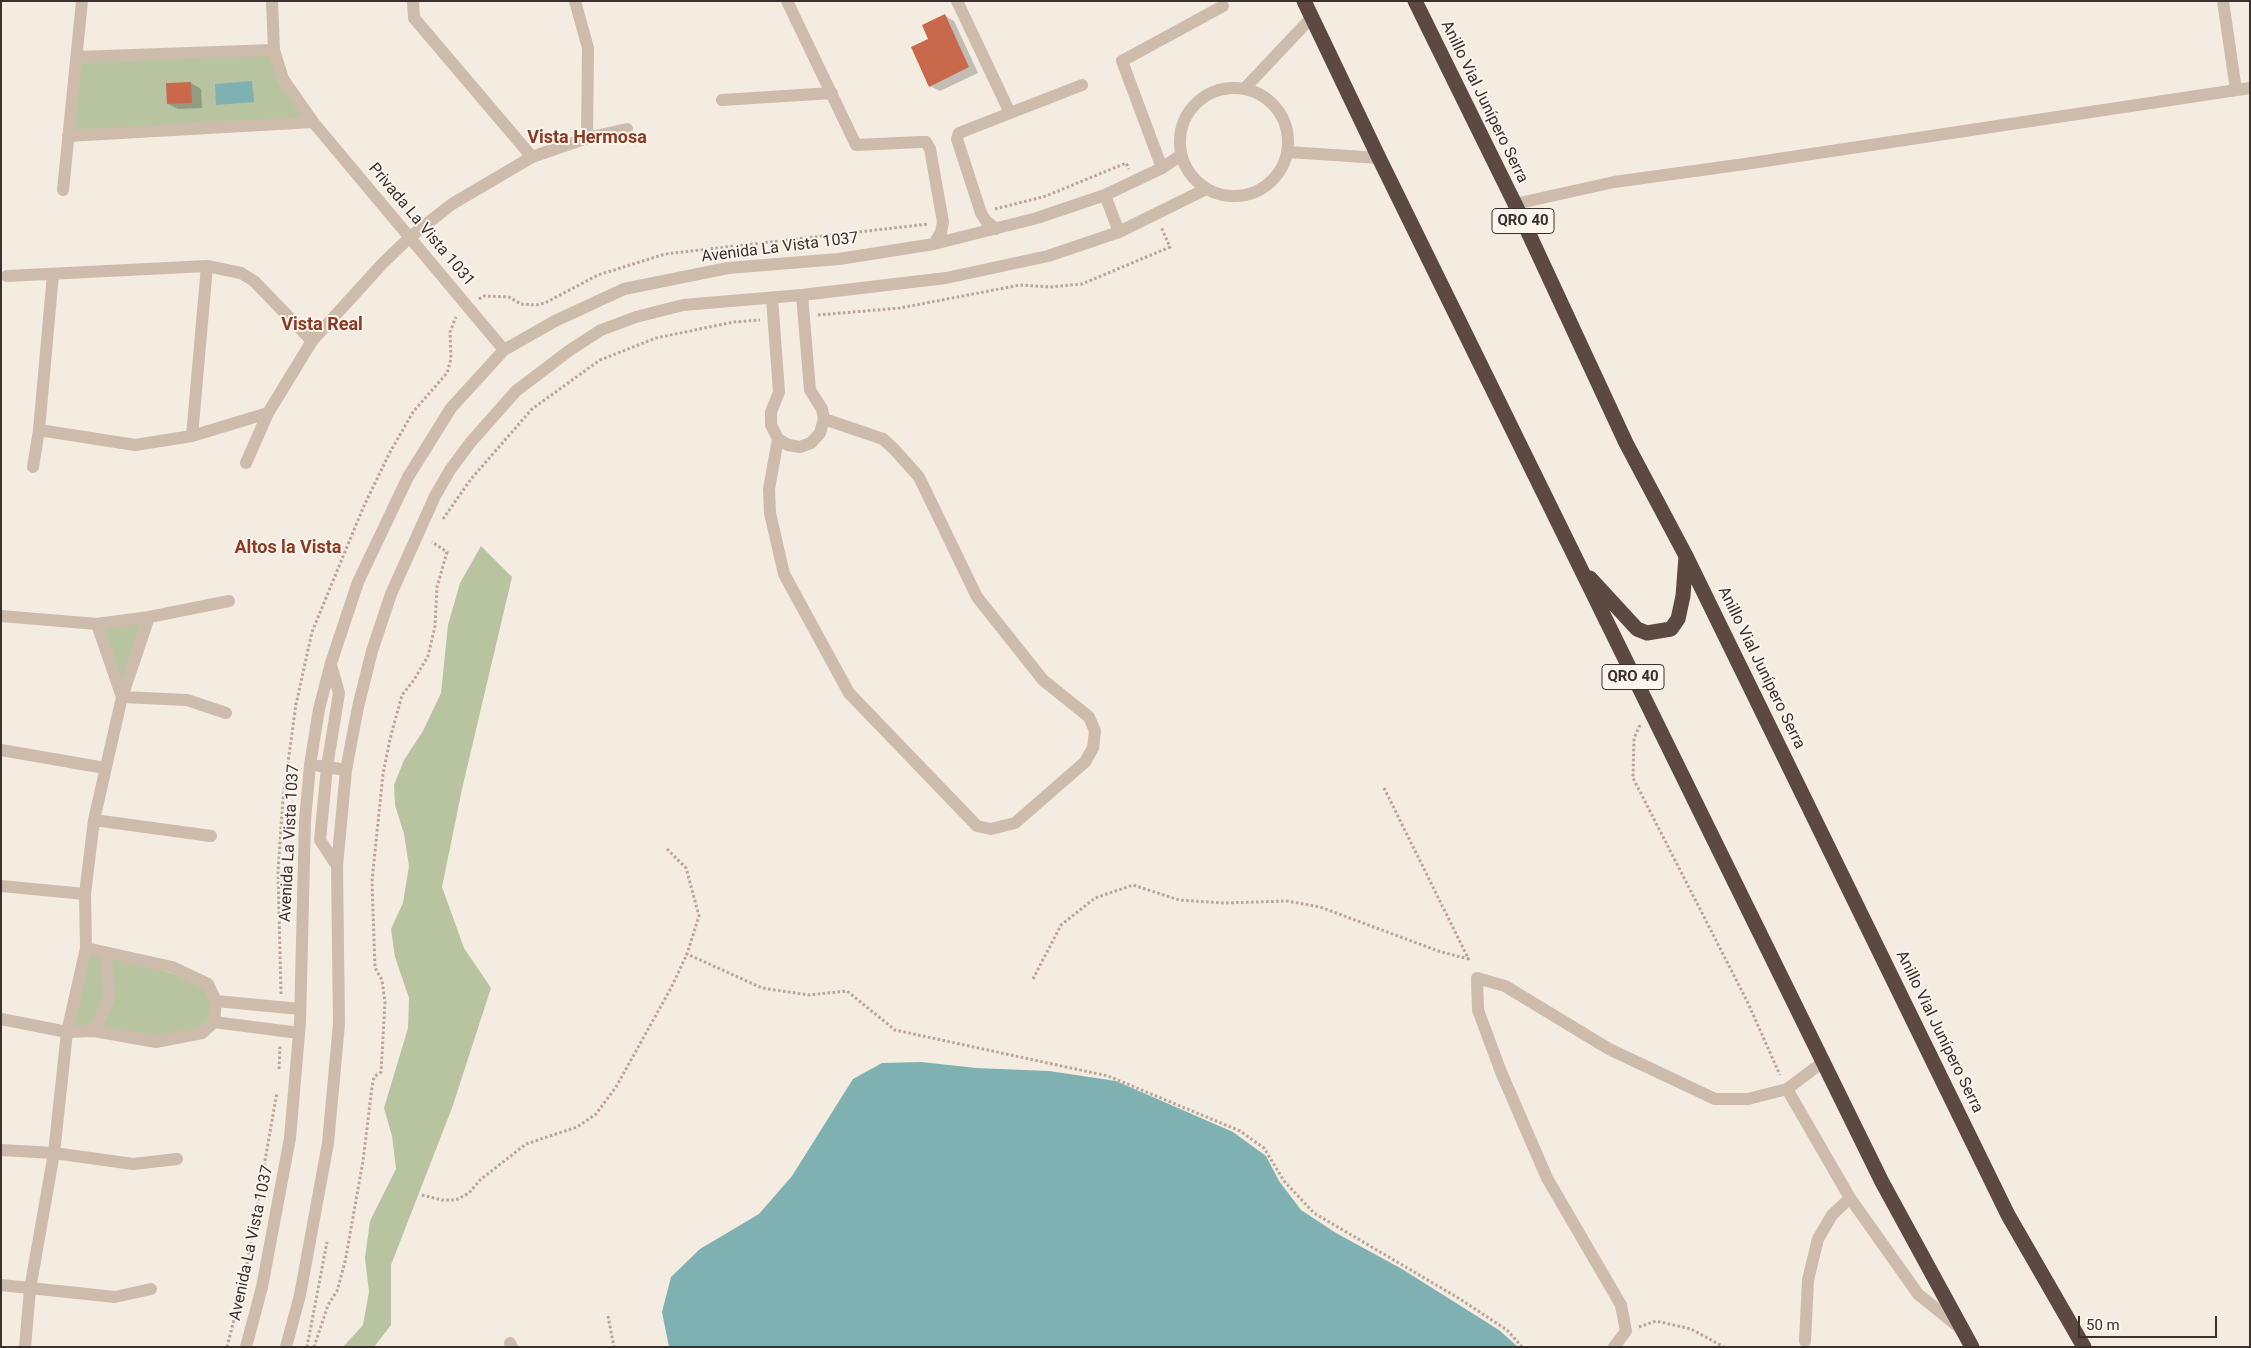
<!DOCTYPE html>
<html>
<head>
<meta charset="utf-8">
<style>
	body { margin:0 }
	#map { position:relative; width:2251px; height:1348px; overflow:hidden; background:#f4ebe1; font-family:Roboto,sans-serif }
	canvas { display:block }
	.frame { position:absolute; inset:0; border:2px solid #3b302b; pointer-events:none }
	.scale { position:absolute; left:2078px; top:1316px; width:139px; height:22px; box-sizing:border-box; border:2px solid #3b302b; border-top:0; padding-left:6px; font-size:15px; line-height:18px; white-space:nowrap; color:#3b302b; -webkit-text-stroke:4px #fbf5ee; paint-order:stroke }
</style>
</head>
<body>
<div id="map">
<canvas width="2251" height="1348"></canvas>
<div class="frame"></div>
<div class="scale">50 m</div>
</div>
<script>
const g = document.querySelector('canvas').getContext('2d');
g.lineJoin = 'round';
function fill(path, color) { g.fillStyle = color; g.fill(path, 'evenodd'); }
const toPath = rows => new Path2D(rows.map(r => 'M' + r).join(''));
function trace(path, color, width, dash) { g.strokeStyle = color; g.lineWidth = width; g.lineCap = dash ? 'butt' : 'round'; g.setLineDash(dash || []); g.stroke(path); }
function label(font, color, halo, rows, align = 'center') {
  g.font = font + ' Roboto,sans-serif'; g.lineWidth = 4; g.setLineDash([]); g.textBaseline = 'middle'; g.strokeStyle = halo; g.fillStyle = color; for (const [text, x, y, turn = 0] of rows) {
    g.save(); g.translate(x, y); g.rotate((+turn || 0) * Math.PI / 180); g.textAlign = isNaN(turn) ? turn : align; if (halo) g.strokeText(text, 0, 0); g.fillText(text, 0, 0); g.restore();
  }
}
fill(toPath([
	[274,50,313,122,68,136,77,57],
	[481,546,512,577,462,789,442,887,464,948,491,988,452,1108,391,1265,391,1325,374,1347,343,1347,363,1325,369,1292,365,1258,370,1221,396,1169,392,1136,384,1108,408,1028,409,998,395,957,391,929,403,903,409,866,404,834,395,805,394,785,404,760,423,731,441,693,448,625,460,583],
	[149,617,122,697,97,624],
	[86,948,208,984,214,1022,202,1033,156,1042,67,1032]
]), '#b8c4a0');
fill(toPath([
	[252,81,254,102,216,105,215,84],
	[921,1062,976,1068,1049,1071,1116,1081,1233,1132,1266,1156,1279,1181,1301,1210,1336,1233,1402,1269,1499,1330,1518,1347,669,1347,662,1312,671,1277,700,1249,759,1214,792,1176,853,1079,882,1063]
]), '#7fb0b2');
fill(toPath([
	[945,16,954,21,978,73,940,91,930,86,930,39],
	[191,83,201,89,202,108,178,109,168,104,168,84]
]), '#0003');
fill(toPath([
	[945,14,969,67,929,87,911,47,928,39,922,25],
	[191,82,192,103,167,104,166,83]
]), '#c8694b');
trace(toPath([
	[995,209,1046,196,1126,163,1129,169],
	[479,299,484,296,509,297,521,304,536,305,545,303,598,275,665,254,928,224],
	[818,315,900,308,1020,285,1050,287,1082,284,1170,247,1161,227],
	[443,519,471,479,532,409,600,360,656,338,734,322,760,320],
	[1640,725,1634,738,1633,778,1747,1001,1780,1075],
	[1384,788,1469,960],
	[667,849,686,868,699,916,687,954,762,988,809,995,847,991,895,1030,1108,1076,1240,1131,1264,1148,1284,1181,1314,1213,1460,1299,1507,1330,1522,1347],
	[1033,979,1061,925,1095,898,1133,885,1179,900,1224,903,1287,901,1320,907,1441,952,1469,959],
	[281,994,278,871,283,799,296,704,312,632,363,508,389,454,413,412,447,373,451,359,450,332,456,317],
	[279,1069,280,1045],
	[422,1195,442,1200,456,1200,469,1193,480,1180,526,1144,577,1127,596,1114,616,1087,671,988,687,954],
	[608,1316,614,1347],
	[1639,1327,1656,1321,1691,1329,1724,1347],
	[227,1347,244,1281,277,1092],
	[307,1347,327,1242],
	[314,1347,328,1305,337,1291,345,1262,363,1161,372,1087,374,1077,381,1072,385,1002,382,980,375,968,372,881,383,774,390,739,402,695,414,680,428,656,435,626,437,587,447,552,432,542]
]), '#b9a596', 3, [2.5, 2.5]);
trace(toPath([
	[272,1,274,50,283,79,313,122,504,350],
	[413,1,414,18,532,157],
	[575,1,588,48,587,138],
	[787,1,856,145,920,142,926,142,930,149,943,222,941,232,934,244],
	[957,1,1010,113],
	[2223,1,2236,90],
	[77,57,274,50],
	'1180 142a54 54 0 1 1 108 0a54 54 0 1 1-108 0Z',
	[1245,88,1312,17],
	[722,100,832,93],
	[68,136,313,122],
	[1288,152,1379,158],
	[1162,168,1122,61,1223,6],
	[63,190,82,1],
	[1105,195,1119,232],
	[1515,204,1614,182,1745,164,2250,88],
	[996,229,986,221,981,213,957,139,959,133,1082,85],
	[7,276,207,266,241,273,254,281,312,341],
	[772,298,779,392,771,412,771,425,778,439,788,445,800,447,811,443,820,433,824,419,822,409,810,390,802,295],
	[39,430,135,445,192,436,268,413],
	[192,436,207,266],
	[778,439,769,489,770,513,784,574,849,693,977,826,991,829,1015,823,1085,762,1093,748,1095,731,1089,717,1043,680,977,597,919,477,894,449,883,439,824,419],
	[246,463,268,413,312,341,383,263,410,237,452,204,532,157,587,138,627,129],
	[33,467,39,430,53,274],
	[1,616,97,624,149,617,229,601],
	[97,624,122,697],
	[331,665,339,693,327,767,346,770],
	[122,697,187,700,226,713],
	[1,750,105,768],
	[319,766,327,767,320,840,337,866],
	[94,820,211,836],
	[1,886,85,894],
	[86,948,172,967,208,984,216,1001,214,1022,202,1033,156,1042,94,1031,67,1032,86,948],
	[86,948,85,894,94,820,122,697,149,617],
	[216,1001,300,1009],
	[1,1019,67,1032,54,1153,30,1289,25,1347],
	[214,1022,299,1033],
	[94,1031,109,998,106,953],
	[1787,1089,1850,1198,1918,1294,1960,1328],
	[1,1150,54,1153,133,1164,177,1159],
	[1,1285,115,1297,151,1289],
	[1805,1341,1808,1280,1818,1239,1832,1215,1850,1198],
	[510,1343,512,1347],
	[246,1347,262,1287,290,1138,300,1022,305,820,310,765,319,709,331,663,358,582,408,477,451,408,504,350,555,321,624,289,728,268,839,259,934,244,1037,218,1105,195,1162,168,1181,155],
	[286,1347,300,1295,328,1143,339,1024,337,866,346,770,358,707,372,651,391,594,435,496,450,470,470,443,516,391,570,350,601,330,636,317,683,305,802,295,946,278,1048,256,1119,232,1206,189],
	[1614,1347,1626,1331,1621,1305,1547,1178,1501,1072,1478,1010,1477,978,1505,986,1609,1049,1715,1099,1748,1099,1787,1089,1823,1062]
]), '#cdbbac', 12);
trace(toPath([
	[1304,1,1379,158,1882,1182,1972,1347],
	[1415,1,1515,204,1626,443,1686,556,2008,1215,2084,1347],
	[1590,578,1637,629,1647,633,1671,629,1678,619,1683,596,1686,556]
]), '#5c4a42', 15);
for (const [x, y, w] of [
	[1523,221,62],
	[1633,677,62]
]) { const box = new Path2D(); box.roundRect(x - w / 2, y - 12.5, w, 25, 4); g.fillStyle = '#fbf5ee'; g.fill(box); trace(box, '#3b302b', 1); }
label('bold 15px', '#3b302b', null, [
	["QRO 40",1523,221],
	["QRO 40",1633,677]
]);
label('16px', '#3b302b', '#fbf5ee', [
	["Anillo Vial Junípero Serra",1484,102,64],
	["Privada La Vista 1031",421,225,50],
	["Avenida La Vista 1037",780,248,-7],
	["Anillo Vial Junípero Serra",1761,668,64],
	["Avenida La Vista 1037",290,843,-87],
	["Anillo Vial Junípero Serra",1939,1032,64],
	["Avenida La Vista 1037",252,1243,-78]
]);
label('bold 18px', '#8c3b22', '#fbf5ee', [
	["Vista Hermosa",587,138],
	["Vista Real",322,325],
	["Altos la Vista",288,548]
]);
</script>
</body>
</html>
